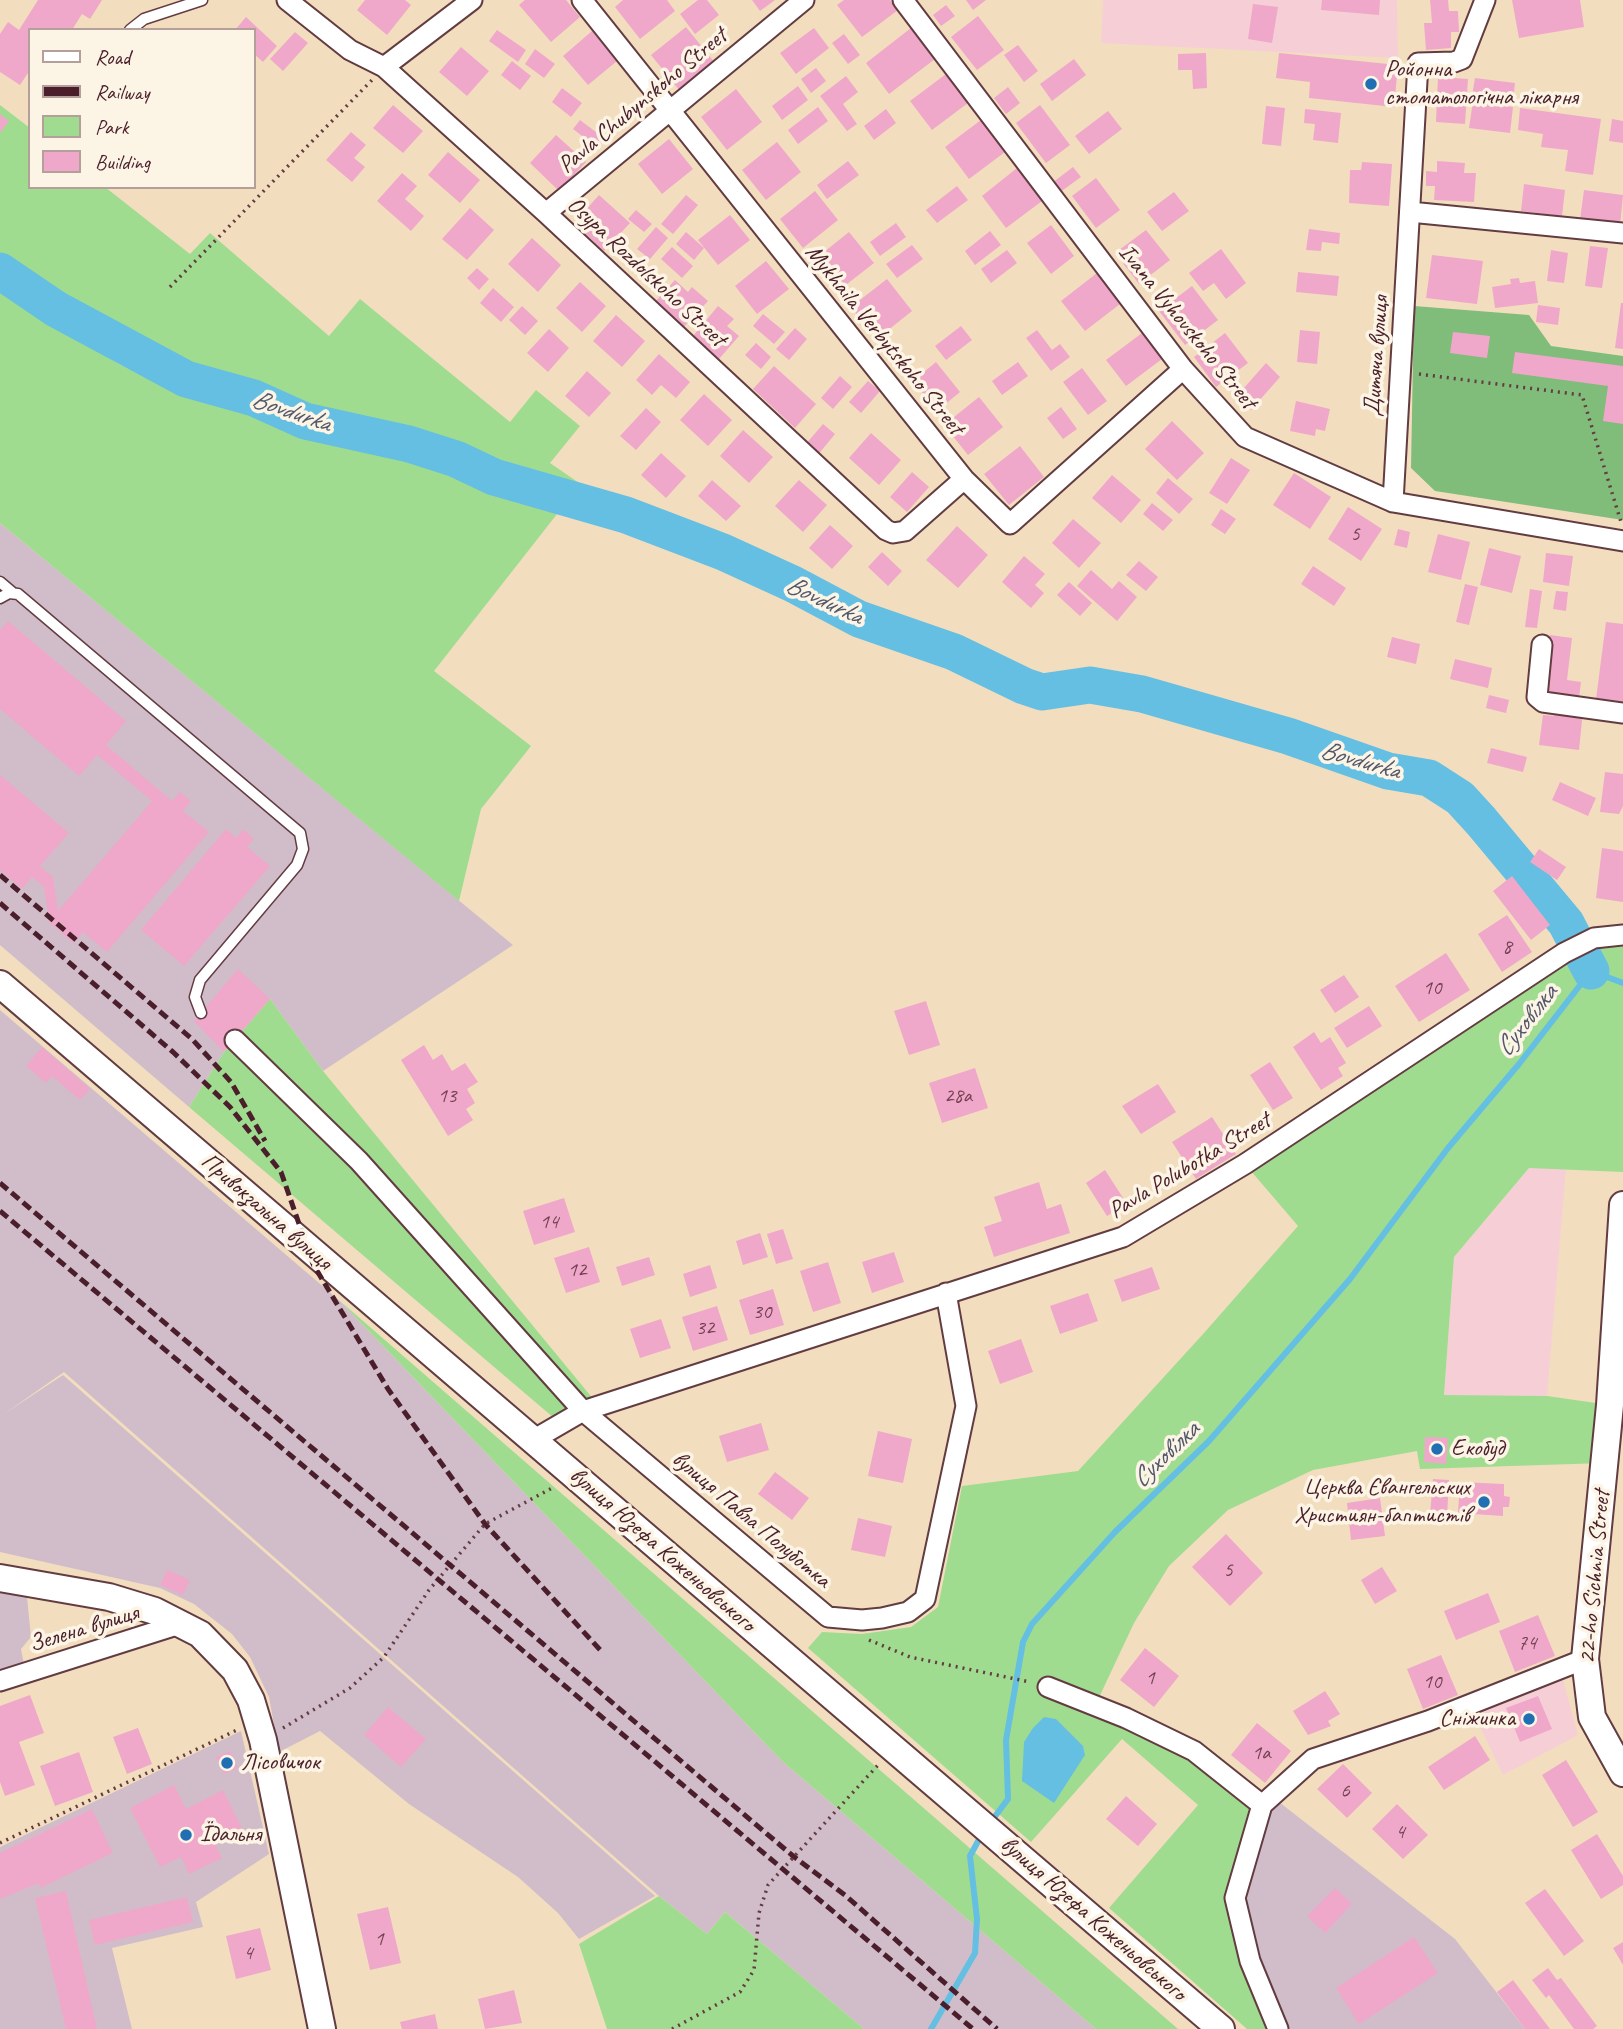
<!DOCTYPE html>
<html>
<head>
<meta charset="utf-8">
<style>
	body { margin:0 }
	#map { position:relative; width:1623px; height:2029px; overflow:hidden; background:#f3ddbf; font-family:Caveat,sans-serif }
	canvas { display:block }
	.legend { position:absolute; left:28px; top:28px; width:228px; height:161px; box-sizing:border-box; background:#fcf5e5; border:2px solid #b59f9b; margin:0; padding:9px 12px; list-style:none; font-size:21px; color:#4a1f2b }
	.legend li { display:flex; align-items:center; gap:14px; height:35px }
	.legend b { width:35px; border:2px solid #b59f9b }
</style>
</head>
<body>
<div id="map">
<canvas width="1623" height="2029"></canvas>
<ul class="legend">
<li><b style="height:9px;background:#fff"></b>Road</li>
<li><b style="height:9px;background:#4a1f2b"></b>Railway</li>
<li><b style="height:19px;background:#a0dc90"></b>Park</li>
<li><b style="height:19px;background:#efa8c9"></b>Building</li>
</ul>
</div>
<script>
const g = document.querySelector('canvas').getContext('2d');
g.lineJoin = 'round';
function fill(path, color) { g.fillStyle = color; g.fill(path, 'evenodd'); }
const toPath = rows => new Path2D(rows.map(r => 'M' + r).join(''));
function trace(path, color, width, dash) { g.strokeStyle = color; g.lineWidth = width; g.lineCap = dash ? 'butt' : 'round'; g.setLineDash(dash || []); g.stroke(path); }
function label(font, color, halo, rows, align = 'center') {
  g.font = font + ' Caveat,sans-serif'; g.lineWidth = 7; g.setLineDash([]); g.textBaseline = 'middle'; g.strokeStyle = halo; g.fillStyle = color; for (const [text, x, y, turn = 0] of rows) {
    g.save(); g.translate(x, y); g.rotate((+turn || 0) * Math.PI / 180); g.textAlign = isNaN(turn) ? turn : align; if (halo) g.strokeText(text, 0, 0); g.fillText(text, 0, 0); g.restore();
  }
}
fill(toPath([
	[1103,0,1397,0,1398,58,1101,43],
	[1529,1168,1566,1168,1613,1171,1566,1168,1547,1396,1444,1396,1454,1257],
	[1562,1676,1578,1735,1503,1775,1473,1712]
]), '#f6cfd6');
fill(toPath([
	[0,523,513,945,323,1071,270,999,224,1052,189,1107,0,945],
	[0,1010,340,1301,782,1761,1096,2029,864,2029,725,1912,707,1934,659,1896,64,1372,4,1414,63,1375,655,1896,579,1939,558,1913,518,1877,409,1804,320,1731,279,1752,269,1697,250,1657,232,1634,194,1604,160,1588,0,1552],
	[0,1583,26,1587,31,1637,21,1649,24,1665,0,1671],
	[241,1731,269,1854,196,1902,203,1927,112,1948,132,2029,0,2029,0,1847],
	[1279,1802,1455,1939,1525,2029,1290,2029,1261,1958,1246,1900,1271,1809]
]), '#d1bdc9');
fill(toPath([
	[0,105,30,128,30,187,105,187,190,254,210,233,329,336,360,299,510,422,536,390,580,426,550,463,601,498,729,542,860,611,955,644,1025,679,1041,683,1090,678,1164,693,1374,760,1427,770,1446,779,1465,794,1487,819,1584,937,1572,944,1477,825,1456,804,1426,784,1366,770,1196,714,1140,700,1092,691,1042,698,1022,692,930,649,855,625,721,559,492,484,435,461,325,438,273,416,164,382,83,338,0,286],
	[0,292,119,364,183,396,250,412,325,442,433,463,491,487,561,509,434,671,531,746,481,809,459,901,0,523],
	[1623,935,1623,1172,1529,1168,1454,1257,1444,1395,1547,1396,1610,1405,1604,1463,1420,1469,1417,1451,1313,1470,1228,1510,1169,1566,1134,1623,1095,1706,1126,1718,1258,1802,1230,1895,1271,2029,1247,2029,1109,1908,1198,1805,1122,1739,1031,1842,808,1648,822,1632,862,1634,911,1627,938,1607,962,1486,1078,1471,1204,1333,1298,1226,1245,1164,1564,953],
	[270,999,323,1071,599,1406,561,1424,189,1107,224,1052],
	[340,1301,1178,2029,1096,2029,782,1761],
	[659,1896,707,1934,725,1912,864,2029,607,2029,579,1944]
]), '#a0dc90');
fill(toPath([
	[1414,306,1529,315,1551,346,1623,356,1623,520,1435,491,1411,468]
]), '#80bc7a');
fill(toPath([
	[1044,1717,1056,1719,1083,1746,1085,1755,1054,1803,1022,1781,1024,1742,1033,1728]
]), '#64bfe2');
trace(toPath([
	[990,1823,1008,1799,1006,1740,1023,1642,1032,1624,1115,1532,1209,1441,1350,1279,1448,1148,1519,1064,1591,971,1623,983],
	[931,2029,975,1953,977,1919,970,1856,982,1834]
]), '#64bfe2', 6);
trace(toPath([
	[0,271,56,309,186,379,254,398,305,421,409,444,456,459,494,477,626,515,723,552,793,584,859,619,954,652,1024,686,1042,692,1090,685,1142,694,1288,736,1388,771,1429,778,1460,798,1481,821,1566,923,1591,971]
]), '#64bfe2', 37);
fill(toPath([
	[38,0,102,0,90,19,82,14,72,30,30,30,30,70,20,85,0,72,0,34,8,22,19,30],
	[365,0,405,0,411,5,387,35,357,10],
	[525,0,566,0,580,17,551,42,519,5],
	[623,0,667,0,675,11,640,39,615,7],
	[698,0,707,0,719,15,695,34,680,14],
	[752,0,775,0,760,11],
	[844,0,890,0,898,10,862,37,837,5],
	[966,0,986,0,973,10],
	[1322,0,1380,0,1379,15,1321,10],
	[1430,0,1448,0,1449,11,1458,11,1459,32,1451,32,1451,48,1426,50,1424,23,1432,23],
	[1512,0,1580,0,1584,27,1519,38],
	[1253,4,1278,7,1272,43,1248,39],
	[946,5,955,16,941,26,933,15],
	[978,16,1004,50,977,70,951,37],
	[246,17,277,46,263,62,254,54,254,30,235,30],
	[686,27,715,63,680,91,651,55],
	[814,28,829,48,796,74,780,53],
	[911,28,935,59,889,94,866,63],
	[497,30,526,50,518,62,489,41],
	[592,31,617,61,588,85,563,56],
	[295,32,308,43,283,71,270,59],
	[844,34,860,55,848,64,832,43],
	[1018,45,1038,71,1024,82,1004,55],
	[461,47,489,71,467,96,439,72],
	[535,49,555,64,544,78,525,64],
	[1206,53,1207,88,1193,89,1192,70,1178,70,1178,54],
	[1279,53,1398,65,1394,107,1309,98,1310,82,1276,78],
	[1074,59,1086,75,1052,101,1040,84],
	[512,61,531,76,520,90,501,75],
	[816,68,826,81,811,93,801,79],
	[946,74,968,103,932,130,910,101],
	[846,76,858,92,843,104,857,124,847,131,820,96],
	[1438,77,1468,79,1465,124,1436,122],
	[1475,78,1515,83,1513,102,1472,96],
	[798,86,808,100,782,120,772,106],
	[1008,87,1020,103,1006,114,994,98],
	[562,88,582,103,571,117,552,102],
	[736,89,762,122,727,150,701,117],
	[1473,101,1513,107,1510,133,1469,128],
	[393,105,423,131,403,153,373,128],
	[1040,105,1070,145,1046,163,1016,123],
	[1266,106,1285,108,1281,146,1262,144],
	[818,107,828,121,798,144,788,130],
	[1520,108,1601,119,1593,175,1565,171,1568,150,1541,147,1543,134,1518,130],
	[886,109,896,123,874,140,864,126],
	[1305,109,1341,113,1338,143,1313,140,1315,124,1304,123],
	[1108,111,1122,129,1089,154,1075,136],
	[0,114,9,121,0,133],
	[1612,119,1623,121,1623,143,1609,141],
	[580,120,605,139,598,148,573,129],
	[981,120,1005,152,969,179,945,147],
	[351,132,366,145,354,158,365,167,352,182,326,160],
	[556,135,586,162,559,191,530,163],
	[669,139,693,169,662,194,638,164],
	[777,142,801,172,766,200,742,170],
	[448,152,480,180,460,203,428,175],
	[848,161,859,175,827,199,817,185],
	[1437,161,1465,163,1464,173,1476,173,1474,202,1434,200,1435,186,1426,186,1426,171,1437,172],
	[1362,162,1392,164,1389,206,1349,203,1350,170,1361,170],
	[1073,167,1081,177,1059,193,1052,183],
	[1017,168,1042,201,1006,228,982,196],
	[402,173,417,186,405,199,424,216,411,231,377,201],
	[1096,178,1120,210,1096,228,1072,196],
	[1524,184,1565,190,1562,216,1521,211],
	[957,186,968,200,937,223,926,210],
	[1584,190,1623,195,1620,226,1580,220],
	[815,191,838,220,803,248,780,219],
	[1174,192,1189,211,1162,231,1147,212],
	[599,195,630,223,604,251,574,223],
	[686,195,698,205,673,234,661,224],
	[470,208,494,230,467,260,442,239],
	[636,210,652,224,644,232,628,219],
	[730,215,750,240,718,265,698,240],
	[896,223,906,237,880,256,870,242],
	[1051,225,1074,256,1051,274,1027,243],
	[656,227,668,238,650,259,637,249],
	[1309,229,1340,233,1339,244,1322,242,1321,251,1306,250],
	[1146,230,1170,260,1139,284,1115,253],
	[990,231,1001,245,975,265,965,251],
	[686,232,704,248,694,260,676,244],
	[849,232,874,263,838,291,814,260],
	[532,238,561,265,538,292,508,264],
	[912,245,923,259,897,278,886,264],
	[1590,246,1608,248,1602,288,1585,286],
	[672,247,693,266,682,278,661,259],
	[1221,249,1246,283,1226,299,1214,283,1203,291,1189,273],
	[1007,250,1017,263,991,283,981,269],
	[1551,250,1568,253,1564,283,1547,281],
	[1432,255,1483,261,1477,304,1426,298],
	[766,261,789,289,757,314,735,286],
	[477,268,489,279,479,290,467,278],
	[1298,272,1339,276,1337,296,1296,292],
	[1097,273,1120,304,1085,331,1061,301],
	[1519,278,1520,283,1535,281,1538,303,1495,308,1492,287,1511,284,1510,279],
	[887,279,912,311,877,339,851,307],
	[675,280,688,292,692,287,708,301,681,330,653,304],
	[580,282,606,306,582,332,556,308],
	[1192,286,1218,320,1185,345,1159,311],
	[493,288,514,307,501,322,480,303],
	[1621,303,1623,303,1623,349,1615,348],
	[1538,305,1560,308,1558,325,1536,322],
	[522,306,538,321,525,335,509,320],
	[718,306,734,319,727,326,739,336,719,359,693,336],
	[763,314,785,332,774,344,753,326],
	[616,315,645,341,622,367,593,341],
	[961,326,972,340,946,360,935,346],
	[795,328,807,339,789,360,776,349],
	[549,329,569,348,548,372,527,353],
	[1037,330,1052,350,1060,344,1070,357,1051,371,1026,338],
	[1300,330,1320,332,1317,364,1297,362],
	[1453,332,1490,336,1487,358,1450,353],
	[1142,333,1162,359,1126,386,1106,360],
	[1225,333,1248,363,1216,387,1194,357],
	[756,343,771,357,761,369,745,355],
	[1515,352,1623,366,1623,424,1603,421,1608,386,1512,373],
	[659,354,690,382,676,398,661,385,652,395,636,380],
	[936,362,960,392,937,411,913,381],
	[1018,362,1028,376,1002,395,992,381],
	[1266,363,1280,377,1251,410,1236,397],
	[774,366,816,404,795,428,753,389],
	[1082,368,1107,401,1088,415,1063,382],
	[587,371,611,393,589,417,565,396],
	[840,376,852,387,833,409,821,398],
	[868,381,880,391,861,413,849,402],
	[704,394,732,420,708,446,680,420],
	[979,397,1003,427,968,455,944,425],
	[1296,401,1330,409,1325,431,1316,429,1315,436,1290,431],
	[1061,407,1077,429,1063,439,1047,418],
	[646,408,661,422,636,450,620,436],
	[1172,421,1204,453,1177,480,1145,449],
	[823,424,835,434,817,456,805,445],
	[743,430,773,457,749,483,720,456],
	[871,433,901,460,879,485,849,458],
	[1020,446,1044,477,1009,505,984,474],
	[661,453,686,476,666,498,641,475],
	[1231,458,1250,470,1227,504,1209,493],
	[912,472,929,487,907,512,890,497],
	[1294,473,1331,497,1310,529,1273,505],
	[1112,475,1141,500,1121,523,1092,498],
	[1168,478,1193,499,1179,514,1156,493],
	[712,480,741,506,726,521,698,496],
	[799,480,827,505,803,532,775,506],
	[1152,503,1173,520,1163,531,1143,514],
	[1348,507,1382,529,1361,561,1328,539],
	[1221,509,1236,519,1225,534,1211,525],
	[1073,519,1101,543,1079,568,1052,543],
	[830,525,853,546,832,569,809,548],
	[957,526,988,555,958,588,926,560],
	[1398,529,1410,532,1407,548,1394,545],
	[1438,534,1470,542,1461,580,1428,572],
	[1489,548,1521,556,1512,593,1480,585],
	[882,552,902,571,888,586,868,567],
	[1546,553,1573,556,1569,586,1543,582],
	[1024,556,1045,574,1035,585,1044,593,1031,608,1002,582],
	[1139,561,1158,577,1146,591,1126,575],
	[1313,566,1346,588,1334,606,1301,584],
	[1091,570,1112,589,1119,581,1137,597,1117,621,1077,586],
	[1069,582,1092,603,1080,616,1057,595],
	[1465,584,1478,587,1469,625,1456,622],
	[1530,589,1542,591,1537,628,1525,627],
	[1556,591,1568,592,1566,611,1553,609],
	[8,621,126,721,106,745,172,801,180,792,191,801,183,811,209,832,107,952,83,932,73,943,49,922,44,887,32,877,22,889,0,870,0,775,69,833,40,866,53,877,58,911,152,801,97,755,79,776,0,709,0,630],
	[1606,622,1623,624,1623,711,1595,707],
	[1550,635,1572,638,1567,680,1581,682,1579,698,1543,694],
	[1392,637,1420,644,1416,664,1387,657],
	[1455,659,1492,668,1488,688,1450,679],
	[1489,695,1509,700,1506,713,1486,708],
	[1555,707,1583,711,1579,750,1539,745,1543,715,1554,716],
	[1491,748,1527,757,1523,772,1487,763],
	[1605,772,1623,774,1623,806,1619,814,1600,812],
	[1560,782,1596,798,1588,816,1552,800],
	[226,829,236,838,243,829,254,839,247,847,270,866,184,966,141,930],
	[1602,848,1623,851,1623,902,1596,898],
	[1539,849,1566,867,1557,880,1530,862],
	[1512,876,1550,925,1531,940,1493,891],
	[1507,915,1532,952,1502,972,1478,934],
	[1446,953,1470,990,1419,1022,1395,986],
	[238,969,270,999,224,1052,194,1021],
	[1344,975,1359,997,1335,1013,1320,990],
	[926,1001,940,1045,909,1055,894,1011],
	[1369,1006,1382,1026,1347,1048,1334,1028],
	[1314,1032,1321,1043,1330,1037,1346,1063,1338,1068,1343,1076,1321,1090,1293,1047],
	[424,1045,433,1060,442,1054,452,1071,465,1063,478,1082,467,1089,475,1103,466,1109,473,1120,448,1136,401,1060],
	[42,1047,90,1089,80,1100,52,1076,46,1083,26,1066],
	[1270,1062,1293,1098,1273,1110,1250,1075],
	[975,1068,988,1108,942,1123,929,1083],
	[1158,1084,1176,1112,1141,1134,1122,1106],
	[1212,1117,1236,1154,1196,1179,1172,1142],
	[1105,1170,1127,1204,1107,1216,1086,1183],
	[1039,1182,1047,1209,1061,1204,1070,1233,994,1257,984,1227,1002,1221,994,1197],
	[564,1198,575,1232,534,1245,523,1211],
	[783,1229,793,1259,776,1264,767,1234],
	[760,1233,768,1257,743,1265,736,1241],
	[589,1247,600,1282,566,1293,554,1258],
	[894,1252,904,1282,872,1293,862,1262],
	[649,1257,655,1275,622,1286,616,1267],
	[828,1262,841,1303,813,1312,800,1271],
	[710,1265,717,1288,690,1297,683,1274],
	[1152,1267,1160,1289,1122,1302,1114,1280],
	[773,1289,784,1325,750,1335,739,1300],
	[1088,1293,1098,1321,1060,1334,1050,1306],
	[717,1306,728,1340,693,1351,682,1317],
	[661,1319,671,1348,640,1358,630,1329],
	[1021,1339,1033,1372,1000,1384,988,1351],
	[761,1423,769,1450,727,1462,719,1436],
	[878,1431,912,1439,903,1483,868,1476],
	[1425,1437,1448,1438,1446,1464,1424,1462],
	[775,1472,809,1498,792,1520,758,1494],
	[1433,1479,1449,1480,1447,1516,1430,1515],
	[1460,1482,1504,1484,1504,1496,1510,1497,1509,1507,1503,1507,1503,1516,1458,1513],
	[1380,1498,1385,1536,1351,1540,1347,1503],
	[858,1518,892,1526,885,1557,851,1550],
	[1226,1534,1263,1573,1230,1606,1192,1567],
	[1382,1567,1397,1591,1375,1604,1361,1580],
	[167,1570,190,1580,183,1595,160,1585],
	[1488,1593,1500,1622,1456,1640,1444,1611],
	[1538,1615,1555,1656,1515,1672,1499,1631],
	[1145,1648,1179,1676,1154,1707,1120,1680],
	[1441,1655,1458,1695,1423,1709,1407,1669],
	[1325,1691,1340,1714,1328,1721,1331,1726,1308,1735,1293,1711],
	[30,1695,44,1733,19,1742,35,1785,5,1796,0,1782,0,1706],
	[1538,1696,1552,1729,1520,1742,1506,1708],
	[388,1707,426,1739,401,1767,364,1735],
	[1257,1723,1291,1751,1265,1783,1231,1755],
	[138,1728,152,1764,127,1774,113,1737],
	[1475,1736,1490,1760,1444,1790,1428,1767],
	[230,1751,238,1768,224,1774,216,1757],
	[79,1752,93,1792,55,1806,40,1766],
	[1566,1760,1598,1812,1573,1827,1542,1775],
	[1343,1764,1372,1793,1347,1818,1317,1789],
	[174,1785,186,1809,223,1790,242,1828,214,1842,222,1858,189,1874,181,1857,160,1867,130,1808],
	[1126,1796,1157,1824,1138,1846,1106,1819],
	[1397,1804,1428,1835,1403,1859,1372,1829],
	[92,1809,113,1853,40,1888,39,1883,0,1899,0,1853],
	[1597,1834,1623,1876,1623,1885,1601,1899,1571,1850],
	[1335,1888,1352,1904,1325,1933,1307,1916],
	[1545,1889,1584,1941,1564,1956,1525,1903],
	[66,1891,97,2029,66,2029,35,1898],
	[187,1897,193,1922,95,1945,89,1920],
	[388,1907,401,1963,370,1970,357,1914],
	[260,1928,271,1970,236,1979,226,1936],
	[1414,1937,1438,1973,1359,2024,1336,1988],
	[1623,1942,1623,1965,1613,1948],
	[1548,1968,1557,1980,1561,1978,1597,2026,1593,2029,1574,2029,1549,1995,1546,1998,1532,1980],
	[1513,1980,1550,2029,1525,2029,1497,1992],
	[514,1990,522,2023,485,2029,478,1999],
	[435,2014,438,2029,402,2029,400,2022]
]), '#efa8c9');
const lane = toPath([
	[130,30,144,19,202,0],
	[0,582,13,593],
	[0,598,9,593,18,594,300,833,303,849,297,865,200,980,195,997,201,1013]
]);
const street = toPath([
	[287,0,350,50,384,67,546,213,886,530,893,533,905,531,964,479],
	[582,0,964,479,1010,524,1183,369],
	[903,0,1183,369,1245,437,1393,502,1623,541],
	[384,67,472,0],
	[1410,212,1623,233],
	[546,213,804,0],
	[1393,502,1418,63,1454,62,1462,59,1485,0],
	[1542,645,1537,697,1543,702,1623,713],
	[235,1040,359,1161,583,1411,828,1617,862,1620,882,1618,908,1612,925,1599,966,1406,946,1293],
	[533,1440,583,1411,1123,1237,1245,1164,1564,953,1594,938,1623,935],
	[0,1681,183,1623],
	[1048,1687,1126,1718,1194,1751,1262,1805],
	[1278,2029,1250,1961,1235,1898,1262,1805,1313,1759,1428,1721,1585,1659]
]);
const secondary = toPath([
	[0,984,1221,2029],
	[1623,1205,1610,1405,1585,1659,1592,1717,1623,1773],
	[0,1578,109,1597,155,1611,200,1634,235,1670,251,1700,263,1740,322,2029]
]);
trace(lane, '#633c41', 13);
trace(street, '#633c41', 23);
trace(secondary, '#633c41', 30);
trace(toPath([
	[170,287,372,80],
	[1419,374,1582,395,1621,522],
	[869,1640,910,1657,1030,1682],
	[283,1728,350,1688,384,1657,429,1590,485,1524,554,1487],
	[0,1843,237,1730],
	[672,2029,740,1992,754,1970,759,1913,768,1885,879,1764]
]), '#633c41', 3.5, [2, 5]);
trace(lane, '#fff', 10);
trace(street, '#fff', 19);
trace(secondary, '#fff', 26);
trace(toPath([
	[0,875,192,1039,231,1082,265,1141],
	[0,903,173,1052,230,1107,281,1172,313,1264,388,1389,485,1524,602,1652],
	[0,1183,793,1856,846,1896,997,2029],
	[0,1211,973,2029]
]), '#4a1f2b', 5, [10, 5]);
for (const [x, y, r, color] of [
	[1371,84,7,"#1f6fb2"],
	[1437,1449,7,"#1f6fb2"],
	[1484,1502,7,"#1f6fb2"],
	[1529,1719,7,"#1f6fb2"],
	[227,1763,7,"#1f6fb2"],
	[186,1835,7,"#1f6fb2"]
]) { const dot = new Path2D(); dot.arc(x, y, r, 0, 2 * Math.PI); g.fillStyle = color; g.fill(dot); trace(dot, '#fcf5e5', 2.5); }
label('21px', '#734152', null, [
	["5",1355,534],
	["8",1507,947],
	["10",1432,988],
	["13",447,1096],
	["28а",958,1096],
	["14",549,1222],
	["12",577,1270],
	["30",762,1312],
	["32",705,1328],
	["5",1228,1570],
	["74",1527,1643],
	["1",1150,1678],
	["10",1432,1682],
	["1а",1261,1753],
	["6",1345,1791],
	["4",1400,1832],
	["1",379,1939],
	["4",248,1953]
]);
label('24px', '#4a1f2b', '#fcf5e5', [
	["Ройонна",1385,70],
	["стоматологічна лікарня",1385,98],
	["Екобуд",1451,1449],
	["Церква Євангельских",1470,1488,"right"],
	["Християн-баптистів",1470,1516,"right"],
	["Сніжинка",1515,1719,"right"],
	["Лісовичок",241,1763],
	["Їдальня",200,1835]
], 'left');
label('24px', '#4a1f2b', '#fcf5e5', [
	["Pavla Chubynskoho Street",643,101,-40],
	["Osypa Rozdolskoho Street",646,272,43],
	["Ivana Vyhovskoho Street",1187,327,51],
	["Mykhaila Verbytskoho Street",884,340,51],
	["Дитяча вулиця",1377,356,-86],
	["Pavla Polubotka Street",1190,1166,-31],
	["Привокзальна вулиця",266,1212,41],
	["вулиця Павла Полуботка",751,1520,40],
	["вулиця Юзефа Коженьовського",662,1550,41],
	["22-ho Sichnia Street",1595,1577,-85],
	["Зелена вулиця",84,1629,-17],
	["вулиця Юзефа Коженьовського",1093,1919,41]
]);
label('italic 26px', '#53576b', '#fcf5e5', [
	["Bovdurka",291,412,19],
	["Bovdurka",824,601,25],
	["Bovdurka",1360,761,16],
	["Суховілка",1527,1021,-52],
	["Суховілка",1166,1455,-44]
]);
</script>
</body>
</html>
